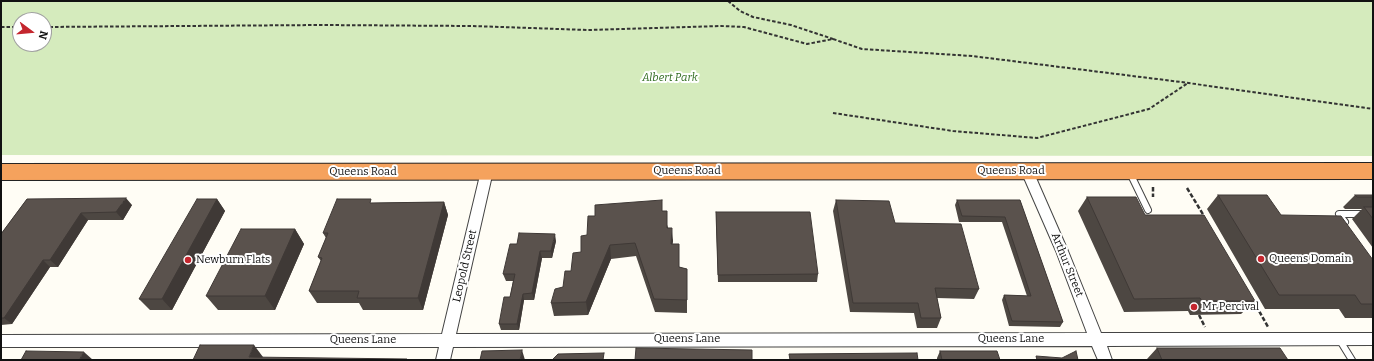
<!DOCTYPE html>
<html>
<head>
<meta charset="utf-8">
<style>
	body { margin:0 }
	#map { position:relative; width:1374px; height:361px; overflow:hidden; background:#fffdf5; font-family:Bitter,serif }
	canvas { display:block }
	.frame { position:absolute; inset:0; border:2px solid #111; pointer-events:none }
	.north { position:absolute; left:12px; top:12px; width:40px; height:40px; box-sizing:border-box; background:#fff; border:1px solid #a0a0a0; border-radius:50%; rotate:106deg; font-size:11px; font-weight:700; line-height:16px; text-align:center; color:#111 }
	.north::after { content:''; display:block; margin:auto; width:14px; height:18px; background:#c4262e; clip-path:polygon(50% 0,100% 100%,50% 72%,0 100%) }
</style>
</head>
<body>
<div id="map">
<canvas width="1374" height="361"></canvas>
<div class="frame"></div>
<div class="north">N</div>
</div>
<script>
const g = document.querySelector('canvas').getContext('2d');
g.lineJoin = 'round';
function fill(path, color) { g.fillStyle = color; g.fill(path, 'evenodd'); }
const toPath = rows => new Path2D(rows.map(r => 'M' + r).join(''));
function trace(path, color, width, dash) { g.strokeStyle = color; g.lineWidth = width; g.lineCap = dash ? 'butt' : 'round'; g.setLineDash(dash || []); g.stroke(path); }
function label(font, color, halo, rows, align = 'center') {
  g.font = font + ' Bitter,serif'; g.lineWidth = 4; g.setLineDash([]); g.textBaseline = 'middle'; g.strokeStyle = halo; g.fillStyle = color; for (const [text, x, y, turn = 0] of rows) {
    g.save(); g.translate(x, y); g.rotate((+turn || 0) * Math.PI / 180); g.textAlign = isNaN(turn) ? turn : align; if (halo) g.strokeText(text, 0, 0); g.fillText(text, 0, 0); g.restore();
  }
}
fill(toPath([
	[1,1,1373,1,1373,156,1,155],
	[20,20,44,20,44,44,20,44]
]), '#d5ebbd');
const lane = toPath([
	[1130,173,1148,210],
	[1345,222,1339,214,1373,214],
	[1339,339,1352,360]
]);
const street = toPath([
	[487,167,491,168,493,171,456,334,1087,333,1056,251,1021,171,1023,168,1027,167,1031,168,1033,171,1068,251,1101,333,1373,333,1373,345,1107,346,1112,360,1098,360,1092,346,453,347,450,360,436,360,439,347,1,347,1,335,442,334,481,171,483,168,487,167]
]);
const highway = toPath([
	[1373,163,1373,179,1,180,1,164,1373,163]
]);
trace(lane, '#444', 8);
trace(street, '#444', 2);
trace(highway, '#222', 2);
trace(toPath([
	[728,1,740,11,753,17,791,25,833,39],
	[1,27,20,27],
	[44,27,321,25,472,26,588,30,721,26,744,27,807,44,833,39,862,49,972,56,1181,82,1373,109],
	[833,113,953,131,1037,138,1149,109,1188,83]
]), '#333', 2, [3.5, 2]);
trace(toPath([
	[1153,187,1153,197],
	[1187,188,1204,216],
	[1253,300,1268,327],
	[1199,315,1205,327]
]), '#333', 2.5, [4.5, 2]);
trace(lane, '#fff', 6);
fill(street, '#fff');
fill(highway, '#f5a25d');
fill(toPath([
	[1218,195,1281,215,1373,260,1373,318,1345,318,1339,309,1265,309,1207,209],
	[1355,195,1373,195,1373,248,1352,219,1362,209,1345,209,1343,207],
	[1087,197,1145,215,1255,301,1241,314,1190,315,1188,311,1124,312,1078,211],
	[27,199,132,205,123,220,88,220,58,267,50,267,12,324,1,325,1,234],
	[217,199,225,211,172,310,150,310,139,299],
	[836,200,895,223,979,289,974,299,937,298,941,318,937,328,917,328,914,313,850,312,833,211],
	[957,200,1020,200,1063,322,1060,327,1009,326,1002,300,1004,295,1027,296,1002,222,959,222,955,205],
	[444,202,448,215,423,310,363,310,359,303,317,303,309,291,321,261,318,257,326,238,323,233,373,203],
	[662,211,673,241,672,244,679,267,687,269,687,313,655,312,636,256,611,259,588,315,554,316,551,303,563,287,581,252,595,216],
	[716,212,818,274,817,282,718,282,716,220],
	[295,229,304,244,275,310,218,310,206,296],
	[556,241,552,258,542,258,534,300,524,300,519,330,501,330,499,324,510,297,513,281,506,281,503,274],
	[1157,348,1288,360,1147,360,1147,359],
	[940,351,1000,360,937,360,937,358]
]), '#4d4742');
fill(toPath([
	[126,198,132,205,123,220,116,212],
	[217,199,225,211,172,310,162,299],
	[444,202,448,215,423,310,418,298],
	[81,213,88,220,58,267,50,260],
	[672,228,673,241,671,258,671,244],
	[295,229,304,244,275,310,265,296],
	[555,234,556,241,552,258,551,251],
	[610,245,611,259,588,315,586,302],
	[540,251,542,258,534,300,532,293],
	[43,260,50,267,12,324,4,318],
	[523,294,524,300,519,330,517,324],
	[254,345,263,357,262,360,249,357],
	[522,350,525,360,520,360],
	[84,352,93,360,79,360]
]), '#3f3936');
const building = toPath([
	[1218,195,1267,195,1281,215,1341,216,1373,260,1373,304,1361,304,1355,295,1279,295,1218,195],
	[1355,195,1373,195,1373,197,1357,197,1355,195],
	[1087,197,1136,197,1145,215,1204,215,1255,301,1202,301,1200,298,1134,299,1087,197],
	[126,198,116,212,81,213,50,260,43,260,4,318,1,318,1,234,27,199,126,198],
	[197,199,217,199,162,299,139,299,197,199],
	[337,199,371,199,370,203,444,202,418,298,357,298,359,291,309,291,322,258,318,257,328,233,323,233,337,199],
	[662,200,662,211,667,211,667,228,672,228,671,244,679,244,679,267,687,269,687,300,654,299,635,243,610,245,586,302,551,303,555,289,563,287,565,271,571,271,573,253,581,252,581,236,587,235,588,216,595,216,595,205,662,200],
	[836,200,889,201,895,223,961,224,979,289,935,288,941,318,921,318,918,303,853,303,836,200],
	[957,200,1020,200,1063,322,1012,321,1004,295,1031,296,1005,217,962,216,957,200],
	[1364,207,1373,207,1373,219,1364,207],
	[716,212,810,212,818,274,718,275,716,212],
	[241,229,295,229,265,296,206,296,241,229],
	[519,233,555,234,551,251,540,251,532,293,523,294,517,324,499,324,504,297,510,297,515,274,503,274,510,244,517,244,519,233],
	[200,345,254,345,249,357,407,359,407,360,193,360,200,345],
	[636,348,752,350,752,360,635,360,636,348],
	[1157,348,1280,348,1288,360,1162,360,1157,348],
	[522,350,520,360,480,360,482,351,522,350],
	[26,351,84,352,79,360,21,360,26,351],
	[940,351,997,351,1000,360,942,360,940,351],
	[1076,351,1078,360,1037,360,1036,356,1062,358,1076,351],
	[604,353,603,360,552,360,558,354,604,353],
	[917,353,918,360,790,360,789,354,917,353]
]);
fill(building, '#5a524d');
trace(building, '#3f3936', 1);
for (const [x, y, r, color] of [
	[1261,259,4,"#c4262e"],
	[188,260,4,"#c4262e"],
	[1194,307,4,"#c4262e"]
]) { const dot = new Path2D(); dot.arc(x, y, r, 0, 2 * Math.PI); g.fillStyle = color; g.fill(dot); trace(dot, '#fff', 1.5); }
label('italic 11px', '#2f6b1f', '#fff', [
	["Albert Park",670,78]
]);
label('11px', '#111', '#fff', [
	["Queens Road",687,171],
	["Queens Road",1011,171],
	["Queens Road",363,172],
	["Arthur Street",1067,265,68],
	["Leopold Street",465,266,-77],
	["Queens Lane",687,339],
	["Queens Lane",1011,339],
	["Queens Lane",363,340]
]);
label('11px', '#111', '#fff', [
	["Queens Domain",1269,259],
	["Newburn Flats",196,260],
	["Mr Percival",1202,307]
], 'left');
</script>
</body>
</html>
